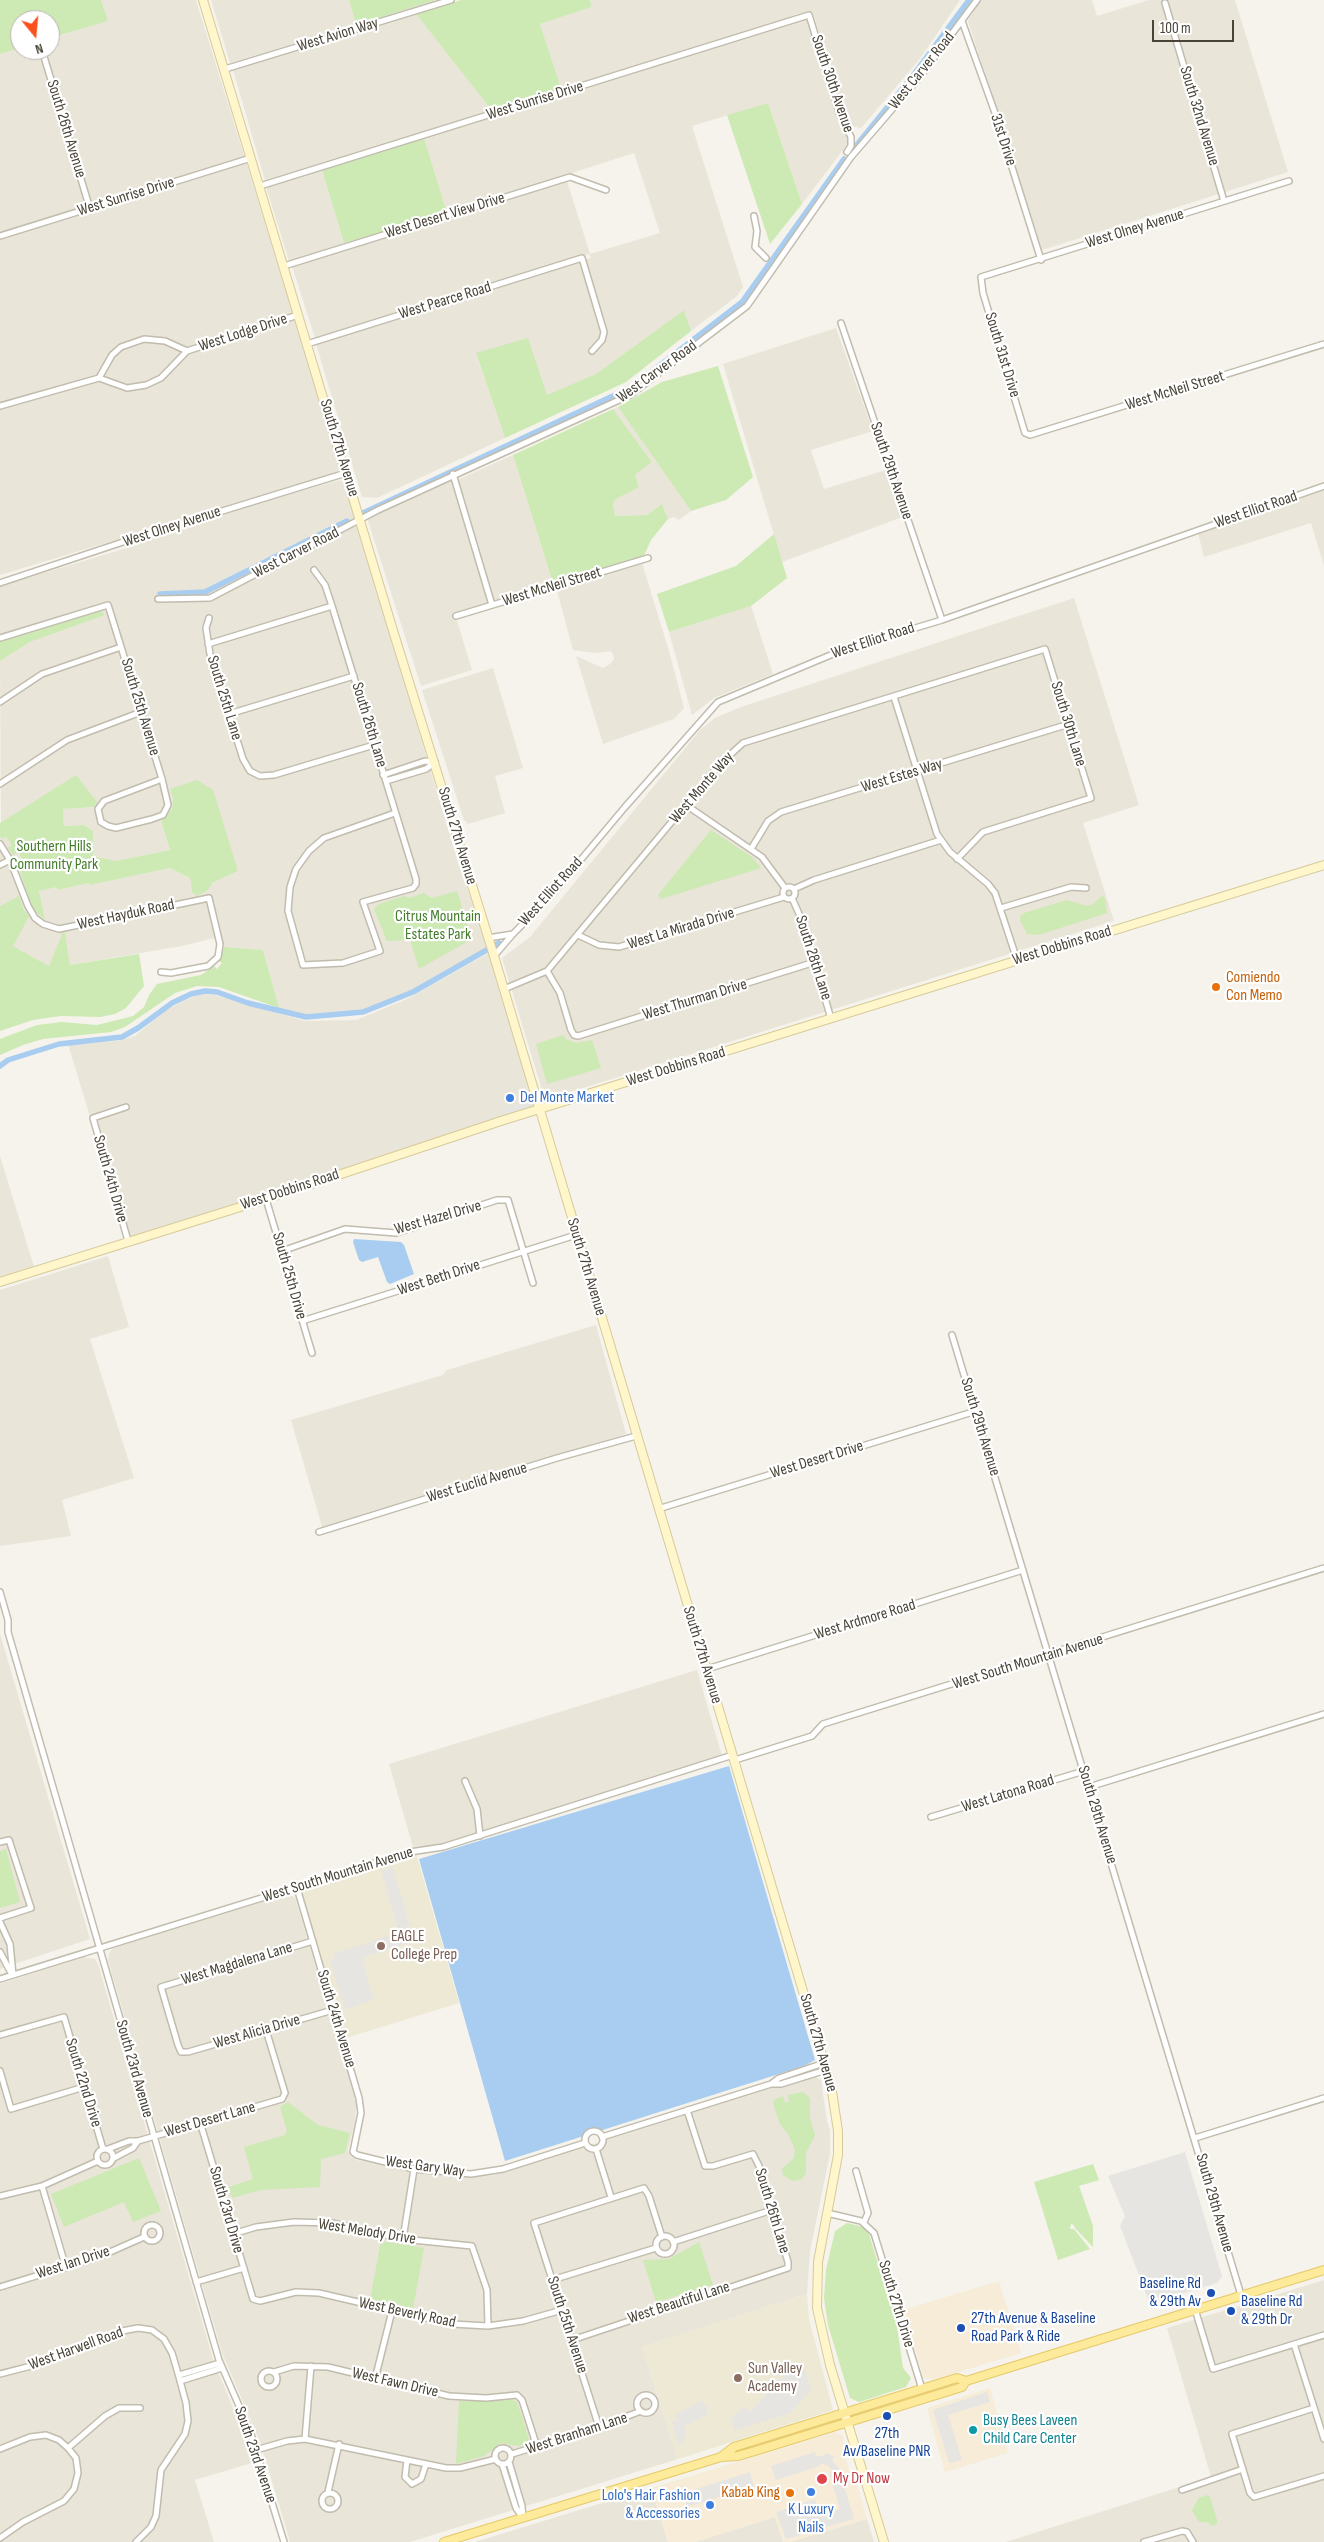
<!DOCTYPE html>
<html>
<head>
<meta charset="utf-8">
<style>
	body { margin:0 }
	#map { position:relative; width:1324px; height:2542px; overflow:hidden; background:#f5f3eb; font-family:"Sofia Sans Condensed",sans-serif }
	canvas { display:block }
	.north { position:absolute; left:10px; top:10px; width:50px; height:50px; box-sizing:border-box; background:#fff; border:1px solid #b7b4af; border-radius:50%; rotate:163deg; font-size:14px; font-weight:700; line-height:20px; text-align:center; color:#4a4438 }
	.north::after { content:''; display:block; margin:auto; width:18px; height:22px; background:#fa501d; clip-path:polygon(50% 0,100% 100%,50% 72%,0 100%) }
	.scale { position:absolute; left:1152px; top:20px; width:82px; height:22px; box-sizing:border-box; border:2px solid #4a4438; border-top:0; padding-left:6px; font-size:15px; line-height:18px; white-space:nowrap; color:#4a4438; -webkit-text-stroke:4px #fff; paint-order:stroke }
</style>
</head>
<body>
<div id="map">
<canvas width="1324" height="2542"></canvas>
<div class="north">N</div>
<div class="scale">100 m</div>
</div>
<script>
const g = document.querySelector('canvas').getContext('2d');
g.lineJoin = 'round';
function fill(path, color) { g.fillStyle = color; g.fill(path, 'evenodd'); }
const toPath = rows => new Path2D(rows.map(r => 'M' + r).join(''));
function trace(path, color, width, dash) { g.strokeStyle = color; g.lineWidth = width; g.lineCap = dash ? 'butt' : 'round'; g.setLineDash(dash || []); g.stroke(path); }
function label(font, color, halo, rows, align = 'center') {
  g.font = font + ' "Sofia Sans Condensed",sans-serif'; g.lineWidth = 4.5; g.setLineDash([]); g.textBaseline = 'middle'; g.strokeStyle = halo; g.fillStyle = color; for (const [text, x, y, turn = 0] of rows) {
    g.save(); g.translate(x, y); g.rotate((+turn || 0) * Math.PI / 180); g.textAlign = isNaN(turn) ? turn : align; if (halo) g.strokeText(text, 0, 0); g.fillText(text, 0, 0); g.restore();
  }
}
fill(toPath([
	[101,0,196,0,340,466,337,473,0,575,0,54,20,48,20,50,50,50,50,38,107,21],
	[211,0,349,0,356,25,230,63],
	[590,0,960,0,919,60,861,128,851,126,844,116,814,16,810,12,796,14,776,25,562,91,540,24,592,7],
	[981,0,1092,0,1097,16,1149,0,1235,0,1288,172,1042,250,968,21],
	[416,14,493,112,265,180,233,70],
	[807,19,837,117,849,137,849,142,802,204,768,103,692,126,743,287,737,296,691,331,684,310,596,374,547,396,528,339,476,354,505,438,377,498,362,497,316,344,591,258,589,254,315,338,292,266,567,181,590,254,660,233,634,153,447,213,424,138],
	[322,170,344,243,289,261,266,187],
	[836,328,873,431,811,450,824,489,886,470,902,517,782,562,723,364],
	[618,407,691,511,679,520,674,517,668,519,662,504,647,515,615,516,613,504,616,499,639,487,635,475,652,462,613,409],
	[513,455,553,583,493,602,457,480],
	[340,480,345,483,459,866,489,948,394,1000,350,1014,304,1016,279,1008,263,950,224,947,214,938,182,946,70,965,65,933,49,966,13,946,24,910,19,897,0,906,0,837,2,839,6,837,18,852,22,860,17,862,31,904,45,918,39,891,57,887,58,890,90,883,90,885,170,868,190,878,192,892,238,871,170,789,173,799,172,809,161,821,170,850,116,861,93,856,93,831,84,825,64,826,63,809,94,807,76,775,1,824,0,661,30,642,104,615,0,641,0,586,137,545,140,537],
	[451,481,489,603,455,614,472,670,421,686,367,518,432,487],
	[1324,489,1324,566,1311,523,1204,557,1198,533],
	[642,563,669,651,684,708,674,719,603,744,576,656,603,668,610,664,614,659,613,654,610,651,597,653,573,650,556,587],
	[1074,598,1139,805,1083,823,1114,921,545,1100,502,958,530,937,700,730,715,718,741,707],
	[751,606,773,674,714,698,692,715,669,632],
	[493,668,523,768,495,776,505,813,468,824,464,820,422,690],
	[489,953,534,1102,532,1107,127,1239,68,1044,117,1041,135,1036,166,1010,188,999,201,994,215,995,305,1021,356,1020,407,999],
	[0,1156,34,1267,0,1278],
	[108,1256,129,1327,90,1339,134,1478,62,1500,71,1536,0,1546,0,1290],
	[596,1325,626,1434,323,1530,291,1420,443,1375,447,1370],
	[0,1634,90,1939,0,1969],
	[697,1670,722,1756,713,1760,450,1844,413,1847,389,1764],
	[288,1893,295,1898,342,2053,346,2061,356,2105,355,2122,348,2149,349,2155,356,2160,434,2175,467,2177,494,2175,771,2088,815,2077,821,2080,827,2121,830,2130,830,2154,810,2251,807,2294,642,2347,678,2459,410,2542,290,2542,261,2444,222,2353,108,1960,109,1953,114,1947],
	[83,1957,95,1959,98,1964,213,2359,255,2462,195,2480,214,2542,0,2542,0,1984],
	[1324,2280,1324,2542,1006,2542,1211,2477,1167,2328],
	[651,2488,668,2542,475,2542],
	[775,2517,783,2542,695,2542],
	[867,2519,874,2542,790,2542]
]), '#e9e5d9');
fill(toPath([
	[999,2281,1021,2353,932,2380,924,2378,903,2310],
	[990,2388,1008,2453,945,2472,927,2408],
	[836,2432,843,2436,845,2456,850,2473,856,2481,867,2519,790,2542,783,2542,775,2517,695,2542,668,2542,651,2488]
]), '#f6ecd7');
fill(toPath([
	[416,1853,459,2003,346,2038,301,1889],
	[807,2294,809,2319,833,2410,678,2459,642,2347]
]), '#eee9d5');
fill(toPath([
	[0,0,101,0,108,21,50,38,50,20,20,20,20,48,0,54],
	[349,0,436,0,356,25],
	[461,0,590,0,592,7,540,24,562,91,493,112,416,14],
	[768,103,802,204,770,244,727,115],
	[424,138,447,213,344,243,322,170],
	[684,310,691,331,626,382,505,438,476,353,528,338,547,395,596,374],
	[718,366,753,477,726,500,691,511,618,407,662,382],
	[613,409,652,462,635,475,639,487,616,499,613,504,615,516,647,515,662,504,668,519,651,540,643,558,553,583,513,455],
	[774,534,787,578,751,606,669,632,657,594,736,566],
	[101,611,105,615,30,642,0,661,0,641],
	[76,775,97,802,94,807,63,809,64,826,84,825,93,831,93,856,116,861,170,850,161,821,172,809,173,799,170,789,197,780,213,790,238,871,212,883,208,890,197,896,192,892,190,878,170,868,90,885,89,883,58,890,57,887,39,891,45,919,42,917,34,910,29,899,17,862,22,859,18,852,13,855,8,848,12,845,6,837,2,839,0,837,0,823],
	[711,830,752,857,761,868,661,899,658,895],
	[457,891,472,939,419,969,410,940,387,941,374,909,379,904,404,896,410,898,423,893,432,898],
	[19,896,24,910,29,916,13,946,49,966,63,932,65,932,70,965,139,954,144,986,126,1008,115,1014,100,1017,61,1016,33,1020,0,1031,0,906],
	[1102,896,1105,898,1107,913,1039,935,1027,934,1020,920,1020,916,1024,913,1067,900,1087,906,1093,904],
	[224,947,263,950,279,1008,219,987,197,986,175,993,125,1027,111,1032,43,1039,23,1045,0,1055,0,1039,37,1025,62,1022,97,1025,133,1016,144,1007,149,995,157,984,201,975,214,966,217,969,222,963,219,961],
	[563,1035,566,1039,576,1043,592,1040,601,1068,547,1084,536,1044],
	[6,1849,20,1902,0,1908,0,1851],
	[803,2092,810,2098,810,2119,815,2135,806,2153,806,2173,802,2179,793,2181,783,2175,782,2169,794,2158,795,2150,788,2134,780,2124,773,2103,775,2099,783,2096,785,2103,789,2102,788,2095],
	[288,2102,318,2125,350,2133,345,2153,321,2159,320,2187,261,2190,232,2198,229,2187,253,2179,244,2147,285,2135,287,2131,280,2107],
	[139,2158,161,2211,133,2222,124,2202,64,2227,51,2194],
	[1093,2164,1099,2180,1079,2186,1093,2226,1093,2247,1075,2228,1074,2225,1071,2224,1070,2229,1074,2229,1090,2249,1058,2260,1034,2182],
	[847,2223,863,2227,869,2234,897,2326,903,2368,911,2378,906,2387,859,2402,850,2398,828,2325,824,2298,826,2270,835,2231],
	[381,2241,424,2248,413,2309,370,2300],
	[699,2242,713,2285,656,2302,643,2260,669,2259],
	[512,2400,517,2402,524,2423,529,2440,527,2444,518,2446,501,2443,484,2456,456,2464,459,2401],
	[1207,2495,1210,2497,1217,2520,1217,2524,1213,2526,1206,2522,1199,2522,1192,2510,1199,2498]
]), '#cde9b4');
fill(toPath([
	[528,1088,531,1103,530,1107,505,1115,503,1108,519,1103,520,1100,518,1091],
	[393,1867,411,1932,405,1944,362,1958,373,2000,345,2010,330,1961,334,1959,333,1954,399,1932,381,1870],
	[1185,2152,1222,2276,1217,2283,1150,2304,1120,2226,1125,2216,1108,2176],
	[800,2364,801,2368,804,2367,811,2390,790,2413,734,2431,731,2420,743,2407,751,2411,793,2366],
	[987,2392,990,2402,948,2415,962,2460,949,2463,933,2410],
	[701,2401,708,2409,706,2411,708,2414,684,2427,686,2434,682,2443,678,2444,672,2422,678,2420,675,2415],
	[815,2452,816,2456,823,2456,826,2453,834,2457,832,2460,839,2469,854,2519,816,2530,815,2527,800,2531,801,2535,786,2539,776,2512,815,2499,820,2515,840,2509,829,2473,833,2471,827,2465,819,2463,820,2466,776,2480,771,2466],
	[750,2472,754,2486,687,2507,684,2493]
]), '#e7e5e2');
fill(toPath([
	[354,1239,401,1242,404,1245,414,1274,390,1284,387,1282,378,1257,362,1262,359,1260,353,1242],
	[729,1766,815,2060,804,2066,505,2161,419,1859]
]), '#a8cdf1');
trace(toPath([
	[855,147,912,77,969,0],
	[363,513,632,387,742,302,844,159],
	[160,594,205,592,347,521],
	[0,1066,8,1060,59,1044,122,1037,138,1028,172,1003,191,994,205,991,217,992,248,1003,306,1017,363,1012,413,992,499,943]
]), '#a8cdf1', 5.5);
const street = toPath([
	[1165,3,1224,201],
	[962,21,995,113,1041,260],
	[42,50,90,209],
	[225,69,451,0],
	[1289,181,981,277,983,293,1025,433,1030,435,1324,344],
	[260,186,809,15,840,115,851,137,851,146,847,152],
	[754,216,757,231,755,247,766,258],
	[0,236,251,158],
	[284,266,570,177,606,190],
	[841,323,942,620],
	[307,344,582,258,604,332,602,340,592,351],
	[99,378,112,355,121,347,144,339,165,341,187,351],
	[0,406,99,378,127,388,146,385,161,378,187,351,298,315],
	[453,474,492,605],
	[314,570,325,585,332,606,416,879,416,884,413,888,363,902,380,951,343,963,303,965,288,911,290,887,296,869,309,851,324,838,395,813],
	[0,583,141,536,346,473],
	[158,599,210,598,378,510,630,395,747,306,851,157,919,78,977,0],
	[456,616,648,558],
	[209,618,206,628,210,654,243,759,250,771,260,776,274,775,374,745],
	[0,638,108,605,162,779,168,805,163,815,152,819,116,828,108,826,101,822,98,809,104,801,162,779],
	[208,644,332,606],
	[894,697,937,834,950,852,988,884,995,893,1017,960],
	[0,702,42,674,121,647],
	[229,714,354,676],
	[383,775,425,761,435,762],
	[386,781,426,769,435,762],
	[0,784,67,740,141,712],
	[686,805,762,857,785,888],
	[0,844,10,860,28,906,35,918,43,924,59,929,209,898,220,944,218,957,208,966,171,973,161,972],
	[751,849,768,821,781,812,1069,724],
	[0,865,10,860],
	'783 893a6 6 0 1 1 12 0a6 6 0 1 1-12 0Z',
	[794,889,814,880,941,840],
	[792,898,804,925,831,1019],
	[1001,908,1071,887,1086,888],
	[578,935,599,945,619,947,784,897],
	[488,938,513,934,553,893,625,807,718,702,845,649,942,620,1324,486],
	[494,956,512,935],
	[547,971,560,993,571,1030,574,1035,578,1036,815,962],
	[504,989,547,971,720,764,743,743,1045,649,1091,798,983,832,957,859],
	[126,1107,93,1118,128,1241],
	[266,1199,312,1353],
	[282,1251,345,1229,396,1233,497,1200,508,1200,533,1283],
	[302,1321,576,1235],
	[952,1335,1241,2295],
	[658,1509,976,1411],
	[319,1532,557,1458,636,1436],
	[0,1592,8,1620,8,1632,219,2360,250,2431,284,2542],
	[707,1669,1023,1570],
	[735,1760,812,1736,823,1724,1324,1568],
	[465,1781,477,1809,480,1836],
	[1089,1787,1324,1714],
	[931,1817,1084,1771],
	[0,1842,9,1840,31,1908,0,1918],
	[297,1888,359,2098,361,2113,353,2152,357,2155,414,2169,471,2174,503,2169,585,2143],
	[0,1922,10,1944,13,1975],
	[313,1941,161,1987,178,2045,181,2052,188,2052,333,2010],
	[0,1952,11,1973],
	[0,1979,410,1852,443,1847,733,1755],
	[0,2035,64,2017,103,2149],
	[0,2071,11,2109,84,2087],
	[772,2084,781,2084,826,2070],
	[200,2122,253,2299,260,2301,296,2292,319,2293,452,2324,488,2326,523,2321,562,2310],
	'585 2140a9 9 0 1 1 18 0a9 9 0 1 1-18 0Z',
	[602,2137,771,2084,779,2078,824,2063],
	[1195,2138,1324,2098],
	'97 2157a8 8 0 1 1 16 0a8 8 0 1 1-16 0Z',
	[108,2149,129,2141,138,2141,282,2099,285,2093,266,2030],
	[596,2149,611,2197],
	[114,2158,133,2148,138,2141],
	[856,2171,868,2213,864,2222],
	[42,2186,66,2268],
	[0,2196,42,2186,98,2161],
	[827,2213,861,2221,874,2233,922,2389],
	'144 2233a8 8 0 1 1 16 0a8 8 0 1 1-16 0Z',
	[233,2234,256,2227,294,2222,332,2223,403,2239,472,2246,487,2290,488,2326],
	'656 2245a9 9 0 1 1 18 0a9 9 0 1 1-18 0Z',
	[403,2239,414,2169],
	[673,2242,772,2210],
	[552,2280,656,2248],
	[196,2282,244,2268],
	[0,2287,101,2256,144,2237],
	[1195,2309,1213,2369,1324,2335],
	[572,2340,788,2268,788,2262,759,2166,753,2154,713,2166,705,2166,687,2110],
	[1294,2344,1324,2439],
	'261 2379a8 8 0 1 1 16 0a8 8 0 1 1-16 0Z',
	[274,2372,294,2366,328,2367,449,2396,486,2398,517,2395,522,2400,537,2447],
	[0,2374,35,2365,122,2331,138,2328,152,2330,164,2339,172,2353,179,2377,186,2403,188,2421,185,2434,161,2470,156,2516,151,2527,136,2542],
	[179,2375,220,2363],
	[375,2379,392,2311],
	[180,2381,222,2368],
	'637 2404a9 9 0 1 1 18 0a9 9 0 1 1-18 0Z',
	[1314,2408,1232,2434,1250,2493,1254,2497,1324,2476],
	[599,2427,534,2223,644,2188,649,2196,662,2237],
	[305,2439,311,2366],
	'495 2456a8 8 0 1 1 16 0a8 8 0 1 1-16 0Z',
	[68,2448,105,2416,119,2408,140,2408],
	[0,2449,30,2437,46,2435,59,2440,68,2448,76,2458,78,2473,74,2489,64,2501,23,2522,0,2538],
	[256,2450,287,2441,305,2439,446,2468,460,2468,496,2459],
	[512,2454,599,2427,641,2411],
	[407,2460,405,2477,412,2484,421,2479,426,2464],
	[509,2462,522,2506,523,2518],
	[502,2464,516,2508,523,2518],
	[1182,2490,1243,2469],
	[328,2492,339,2444],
	'322 2501a8 8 0 1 1 16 0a8 8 0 1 1-16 0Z',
	[1144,2542,1182,2531,1187,2532,1193,2542]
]);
const secondary = toPath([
	[203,0,395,637,494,956,831,2085,838,2131,838,2155,818,2262,817,2308,830,2365,884,2542],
	[0,1282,266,1199,504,1120,1324,865]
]);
const primary = toPath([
	[721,2457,734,2447,957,2378,966,2381,1324,2270],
	[444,2542,721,2457,738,2456,755,2451,962,2387,966,2381]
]);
trace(street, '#c1bcad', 8);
trace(secondary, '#d5ca9a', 10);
trace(primary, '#e5c969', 10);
trace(street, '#fff', 5);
trace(secondary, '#fff6cb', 8);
trace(primary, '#feea9b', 8);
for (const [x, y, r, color] of [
	[1216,987,5,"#e8710a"],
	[510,1098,5,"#3f7fe0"],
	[381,1946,5,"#8d6e63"],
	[1211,2293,5,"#1a4fb4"],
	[1231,2311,5,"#1a4fb4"],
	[961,2328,5,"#1a4fb4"],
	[738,2378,5,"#8d6e63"],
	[887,2416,5,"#1a4fb4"],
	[973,2430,5,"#0f9aa8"],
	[822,2479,6,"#e0444e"],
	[811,2492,5,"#3f7fe0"],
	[790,2493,5,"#e8710a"],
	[710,2505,5,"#3f7fe0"]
]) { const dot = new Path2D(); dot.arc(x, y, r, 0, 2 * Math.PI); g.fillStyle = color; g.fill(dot); trace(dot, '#fff', 2); }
label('16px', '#4a4438', '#fff', [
	["West Avion Way",338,35,-17],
	["West Carver Road",922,71,-51],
	["South 30th Avenue",832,84,71],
	["West Sunrise Drive",535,101,-17],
	["South 32nd Avenue",1199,116,73],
	["South 26th Avenue",66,129,73],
	["31st Drive",1003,140,72],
	["West Sunrise Drive",126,197,-17],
	["West Desert View Drive",445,216,-17],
	["West Olney Avenue",1135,229,-17],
	["West Pearce Road",445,301,-17],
	["West Lodge Drive",243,333,-18],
	["South 31st Drive",1002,355,73],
	["West Carver Road",657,372,-36],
	["West McNeil Street",1175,391,-17],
	["South 27th Avenue",339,448,73],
	["South 29th Avenue",891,471,71],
	["West Elliot Road",1256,510,-19],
	["West Olney Avenue",172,527,-18],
	["West Carver Road",296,553,-27],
	["West McNeil Street",552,587,-17],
	["West Elliot Road",873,641,-18],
	["South 25th Lane",224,698,73],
	["South 25th Avenue",140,707,73],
	["South 30th Lane",1068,724,73],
	["South 26th Lane",369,725,73],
	["West Estes Way",902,776,-17],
	["West Monte Way",702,788,-49],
	["South 27th Avenue",457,836,73],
	["West Elliot Road",551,892,-48],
	["West Hayduk Road",126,915,-12],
	["West La Mirada Drive",681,929,-17],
	["West Dobbins Road",1062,946,-17],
	["South 28th Lane",813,958,72],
	["West Thurman Drive",695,1000,-17],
	["West Dobbins Road",676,1067,-17],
	["South 24th Drive",110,1179,74],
	["West Dobbins Road",290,1190,-18],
	["West Hazel Drive",438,1218,-16],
	["South 27th Avenue",586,1267,73],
	["South 25th Drive",289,1276,74],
	["West Beth Drive",439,1278,-18],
	["South 29th Avenue",980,1427,73],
	["West Desert Drive",817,1460,-17],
	["West Euclid Avenue",477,1483,-17],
	["West Ardmore Road",865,1620,-17],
	["South 27th Avenue",702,1655,73],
	["West South Mountain Avenue",1028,1662,-17],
	["West Latona Road",1008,1794,-17],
	["South 29th Avenue",1097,1815,73],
	["West South Mountain Avenue",338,1875,-17],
	["West Magdalena Lane",237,1964,-17],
	["South 24th Avenue",336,2019,73],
	["West Alicia Drive",257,2032,-16],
	["South 27th Avenue",818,2043,74],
	["South 23rd Avenue",134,2069,74],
	["South 22nd Drive",83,2083,73],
	["West Desert Lane",210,2120,-16],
	["West Gary Way",425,2167,8],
	["South 29th Avenue",1214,2203,74],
	["South 23rd Drive",226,2210,74],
	["South 26th Lane",772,2211,73],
	["West Melody Drive",367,2232,9],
	["West Ian Drive",73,2263,-18],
	["West Beautiful Lane",679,2303,-18],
	["South 27th Drive",896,2304,73],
	["West Beverly Road",407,2313,12],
	["South 25th Avenue",567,2325,72],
	["West Harwell Road",76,2349,-20],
	["West Fawn Drive",395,2383,13],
	["West Branham Lane",577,2434,-18],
	["South 23rd Avenue",255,2455,71]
]);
label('16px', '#437d2a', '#fff', [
	["Southern Hills",54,847],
	["Community Park",54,865],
	["Citrus Mountain",438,917],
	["Estates Park",438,935]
]);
label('16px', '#c56008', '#fff', [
	["Comiendo",1226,978],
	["Con Memo",1226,996],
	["Kabab King",780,2493,"right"]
], 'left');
label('16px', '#366cbe', '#fff', [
	["Del Monte Market",520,1098],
	["Lolo's Hair Fashion",700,2496,"right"],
	["& Accessories",700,2514,"right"],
	["K Luxury",811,2510,"center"],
	["Nails",811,2528,"center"]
], 'left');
label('16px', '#785e54', '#fff', [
	["EAGLE",391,1937],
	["College Prep",391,1955],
	["Sun Valley",748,2369],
	["Academy",748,2387]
], 'left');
label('16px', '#164399', '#fff', [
	["Baseline Rd",1201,2284,"right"],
	["& 29th Av",1201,2302,"right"],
	["Baseline Rd",1241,2302],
	["& 29th Dr",1241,2320],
	["27th Avenue & Baseline",971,2319],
	["Road Park & Ride",971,2337],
	["27th",887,2434,"center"],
	["Av/Baseline PNR",887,2452,"center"]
], 'left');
label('16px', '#0d838f', '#fff', [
	["Busy Bees Laveen",983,2421],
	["Child Care Center",983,2439]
], 'left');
label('16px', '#be3a42', '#fff', [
	["My Dr Now",833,2479]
], 'left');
</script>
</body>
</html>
